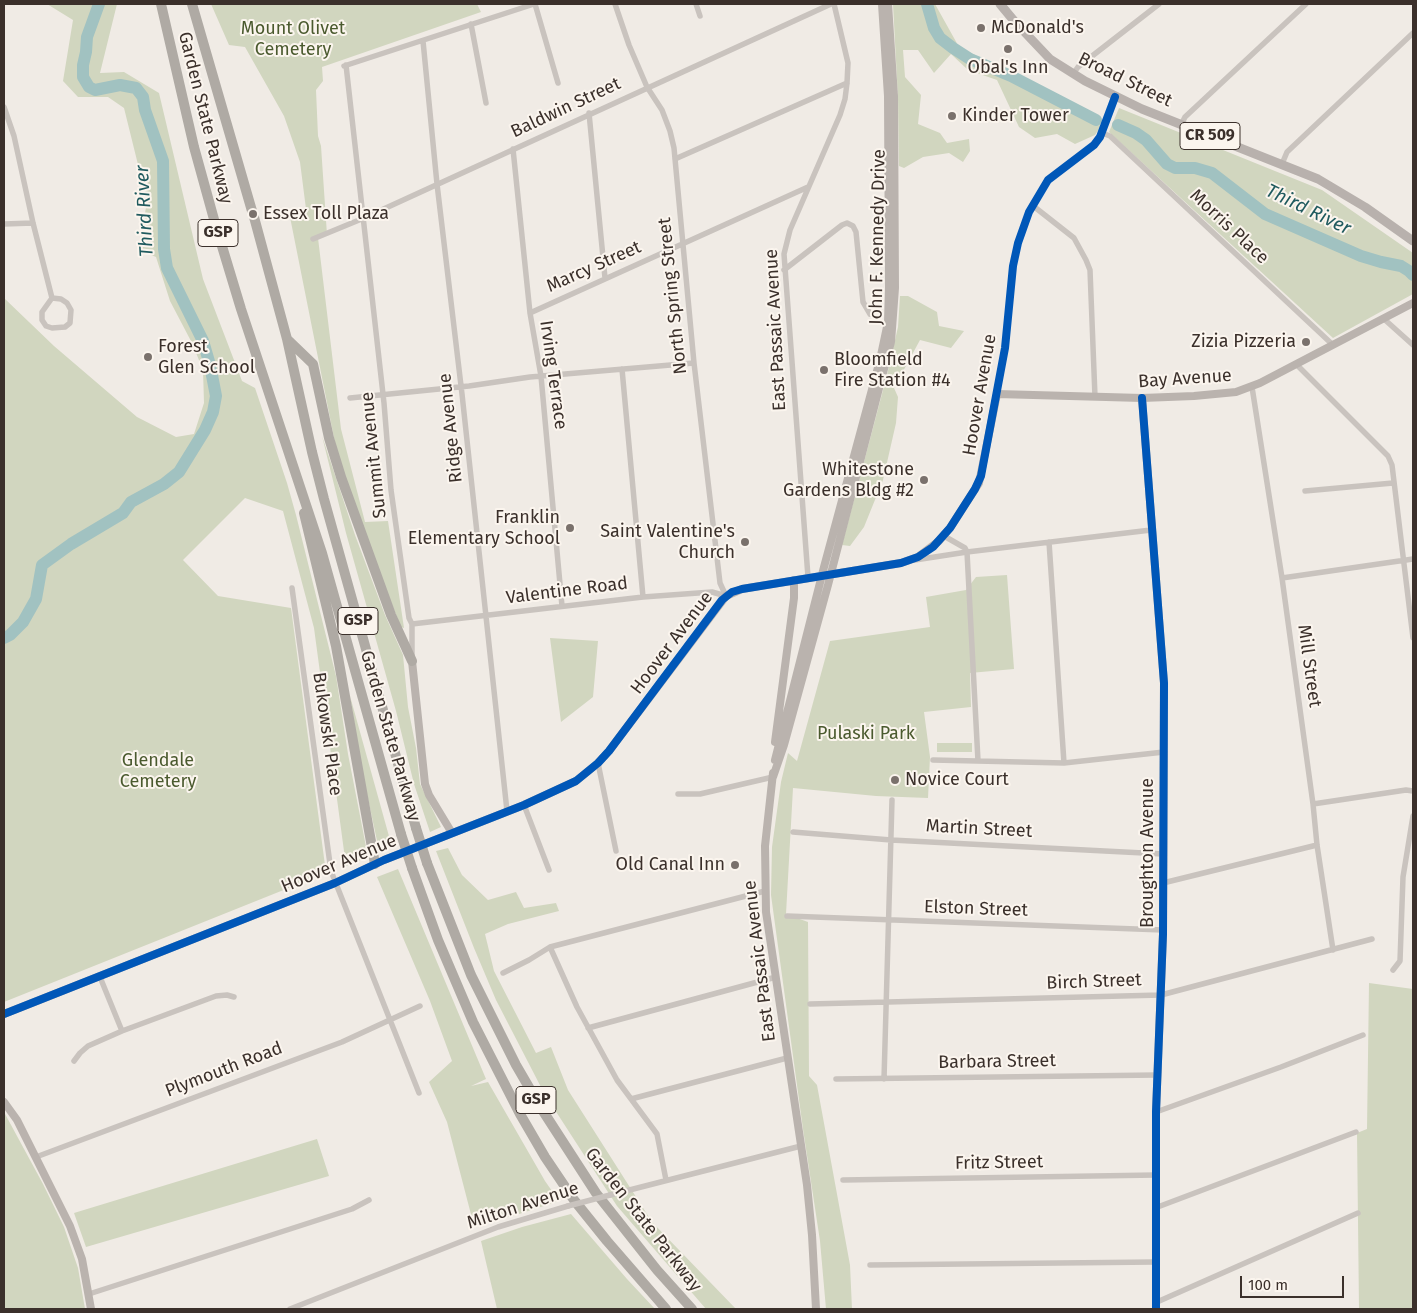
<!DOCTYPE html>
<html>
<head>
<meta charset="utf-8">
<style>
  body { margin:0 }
  #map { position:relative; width:1417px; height:1313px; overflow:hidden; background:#f0ebe5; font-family:"Fira Sans",sans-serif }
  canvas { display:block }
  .frame { position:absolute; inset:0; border:5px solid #3b302b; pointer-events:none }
  .scale { position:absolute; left:1240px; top:1276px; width:104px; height:22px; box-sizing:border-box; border:2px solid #3b302b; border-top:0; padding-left:6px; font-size:15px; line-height:18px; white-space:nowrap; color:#3b302b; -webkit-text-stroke:4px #fbf5ee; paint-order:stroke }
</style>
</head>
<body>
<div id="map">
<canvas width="1417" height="1313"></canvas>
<div class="frame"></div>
<div class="scale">100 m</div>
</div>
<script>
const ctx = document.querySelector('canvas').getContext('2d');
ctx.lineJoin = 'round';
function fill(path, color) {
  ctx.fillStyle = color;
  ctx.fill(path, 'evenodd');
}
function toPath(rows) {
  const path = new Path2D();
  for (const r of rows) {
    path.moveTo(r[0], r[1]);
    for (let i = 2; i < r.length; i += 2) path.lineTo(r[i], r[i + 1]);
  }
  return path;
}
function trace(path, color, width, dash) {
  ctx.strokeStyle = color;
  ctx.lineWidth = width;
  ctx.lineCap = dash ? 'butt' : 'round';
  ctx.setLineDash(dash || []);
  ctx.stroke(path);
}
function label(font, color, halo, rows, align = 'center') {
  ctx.font = font + ' "Fira Sans",sans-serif';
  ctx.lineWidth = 4;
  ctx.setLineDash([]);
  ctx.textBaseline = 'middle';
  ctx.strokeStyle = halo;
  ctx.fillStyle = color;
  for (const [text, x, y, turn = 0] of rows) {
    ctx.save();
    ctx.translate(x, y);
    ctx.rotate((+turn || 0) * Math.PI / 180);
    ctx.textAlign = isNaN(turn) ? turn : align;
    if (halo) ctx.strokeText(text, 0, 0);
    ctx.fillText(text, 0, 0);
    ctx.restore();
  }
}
const green = toPath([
  [47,4,117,4,100,73,124,72,159,93,203,279,242,381,255,388,287,483,296,515,336,676,348,754,368,857,346,866,314,628,283,511,245,498,183,560,218,596,291,608,326,873,4,1002,4,298,54,346,137,417,176,437,194,434,204,403,203,370,192,343,170,301,156,257,139,250,147,201,124,108,108,97,78,97,63,81,73,20],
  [211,4,477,4,481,12,322,67,323,81,316,90,318,136,321,146,327,235,318,238,341,429,365,522,388,521,404,628,401,627,368,545,340,468,289,212,306,209,300,162,284,116,245,47,229,45],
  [893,4,935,4,959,47,1093,114,1101,126,1095,135,1075,144,1057,134,1035,138,1019,127,997,80,968,70,951,54,934,73,918,50,903,50,905,77,921,95,918,124,940,133,947,143,969,139,970,151,963,162,949,153,923,157,904,168,899,166,898,98],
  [1119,108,1322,190,1413,253,1413,294,1333,338,1109,132],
  [900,296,908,296,937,312,939,326,964,331,951,348,920,340,894,388,898,397,896,423,883,480,864,527,850,546,842,545,887,375,898,327],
  [322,436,355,535,385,615,403,655,408,707,416,748,420,784,441,827,430,832,414,784,396,711,346,533],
  [1007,575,1014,669,970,673,971,707,924,712,930,757,928,798,876,796,793,788,786,914,808,922,809,1076,817,1085,850,1265,852,1309,826,1309,820,1241,803,1129,771,895,772,847,781,782,788,753,797,761,830,641,930,627,926,597,966,590,976,577],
  [550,638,598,641,593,697,561,722],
  [350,696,392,847,379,850,361,766],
  [937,743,972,743,972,752,937,752],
  [448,848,462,875,488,900,516,892,524,908,556,903,559,911,508,924,485,934,494,971,536,1053,551,1047,568,1090,652,1222,736,1309,706,1309,617,1206,564,1124,544,1093,496,1000,474,948,436,851],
  [398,869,486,1079,471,1086,488,1082,545,1181,559,1201,516,1215,474,1226,447,1122,429,1082,452,1061,430,1001,377,877],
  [1369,983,1413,989,1413,1309,1359,1309,1357,1133,1367,1129],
  [4,1112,43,1184,64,1227,78,1268,85,1309,4,1309],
  [317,1139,329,1176,86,1247,74,1213],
  [571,1214,627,1279,655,1309,497,1309,481,1241,522,1227]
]);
const river = toPath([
  [927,4,934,28,940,38,953,48,970,59,1011,76,1096,120],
  [1118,125,1136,133,1146,140,1167,164,1175,168,1195,168,1212,173,1265,214,1361,256,1381,262,1401,266,1409,271,1413,275],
  [4,638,10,635,23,622,36,599,42,565,71,544,123,513,131,502,164,484,179,472,205,430,213,412,216,396,210,365,203,341,167,268,164,249,163,161,145,110,143,97,136,88,120,85,95,90,89,87,83,77,83,65,86,52,87,37,99,4]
]);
const street = toPath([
  [535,4,558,83],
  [615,4,629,45,647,87,662,110,670,131,674,148,694,363,720,583,726,596],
  [696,4,700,16],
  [471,24,486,103],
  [423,41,437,184,462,394,507,811],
  [346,65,384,403,391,490,409,618,412,624,412,655],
  [344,66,534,4],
  [1073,74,1078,67,1159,4],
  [4,107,14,136,33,223,52,298],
  [589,113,605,278],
  [1181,125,1185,117,1306,4],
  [1102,133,1110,136,1333,345],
  [513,149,530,313,541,376,562,606],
  [675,159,847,83],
  [1282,164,1287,152,1413,33],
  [1032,205,1074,238,1086,260,1090,270,1095,397],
  [4,224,33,223],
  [313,239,364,218,831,4],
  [784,270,842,225,847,223,853,226,856,232,863,302,870,314],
  [52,298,61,299,67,303,71,310,70,323,65,327,52,328,46,326,42,320,42,312,52,298],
  [530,313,808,187],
  [1384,319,1413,345],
  [1296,364,1388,456,1392,465,1413,638],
  [622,369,643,597],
  [1252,387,1282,578,1313,804,1317,845,1333,950],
  [997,394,1005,348,1013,266,1018,243,1029,212,1048,180,1094,145,1100,137,1115,97],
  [350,398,469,386,530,377,694,363],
  [1305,491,1393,483],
  [944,536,965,548,967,552],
  [1049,542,1064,763],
  [967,552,978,761],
  [915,560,967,552,1151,530],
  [808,577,784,254,790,230,840,115,845,99,847,83,848,63,834,4],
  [1282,578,1413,559],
  [292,588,331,871,419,1093],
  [412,624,643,597,712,592,726,596],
  [933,760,1064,763,1164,752],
  [598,763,616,851],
  [678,794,700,794,773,777],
  [1313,804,1406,790,1413,791],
  [524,805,549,870],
  [793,832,891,840,1163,854],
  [1163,883,1317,845],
  [787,916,1163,930],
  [550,947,577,1007,617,1080,657,1134,666,1180],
  [1393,970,1400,961,1403,877,1413,816],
  [503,973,529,960,550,947,765,891],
  [100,977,122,1031],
  [810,1004,1161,995,1372,939],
  [588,1028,776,977],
  [74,1061,80,1053,88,1046,122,1031,216,996,227,995,234,997],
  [836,1079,1157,1075],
  [884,1079,892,800],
  [631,1099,787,1058],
  [1156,1112,1281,1067,1363,1035],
  [36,1157,342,1042,420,1006],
  [843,1180,1156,1175],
  [610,1195,801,1146],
  [1155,1208,1356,1132],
  [870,1265,1155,1262],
  [89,1294,352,1209,369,1200],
  [1157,1302,1358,1213],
  [290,1309,498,1227,568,1206]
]);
const secondary = toPath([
  [1142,398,1164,683,1163,934,1156,1112,1156,1309],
  [412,661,425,784,429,795,452,833],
  [775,742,794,598,794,580],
  [775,760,824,567,880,360,888,322,889,288,888,96,882,4],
  [773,773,765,846,766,912,807,1185,812,1235,816,1309],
  [773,777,784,745,828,585,891,342,895,288,894,96,888,4],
  [4,1014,335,883,384,860,524,805,576,781,598,763,609,751,726,596,742,589,901,563,918,557,939,541,950,528,979,483,997,394,1142,398,1194,396,1236,392,1260,383,1413,303],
  [4,1102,17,1120,70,1226,82,1259,91,1309]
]);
const primary = toPath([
  [1000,4,1015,22,1050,59,1085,81,1142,109,1318,179,1365,207,1413,241]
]);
const highway = toPath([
  [161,4,194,147,215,223,241,309,322,553,401,834],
  [192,4,252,211],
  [254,217,287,339,312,452,324,499,416,828],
  [287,339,313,364,329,438,341,477,391,615,412,661],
  [304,513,336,646,375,864],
  [427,863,471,975,516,1065,541,1108,596,1193,657,1270,692,1309],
  [412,868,438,940,473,1022,520,1114,545,1157,574,1200,607,1241,666,1309]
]);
const streetBridge = toPath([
  [568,1206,610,1195]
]);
const highwayBridge = toPath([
  [416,828,427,863],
  [401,834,412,868]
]);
const cycleway = toPath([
  [1142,398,1164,683,1163,934,1156,1112,1156,1309],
  [4,1014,335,883,384,860,524,805,576,781,598,763,609,751,722,600,732,592,742,589,901,563,918,557,933,547,950,528,975,489,981,476,1005,348,1013,266,1018,243,1029,212,1048,180,1094,145,1100,137,1115,97]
]);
const markers = [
  [981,28,5,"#7a716c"],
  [1008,49,5,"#7a716c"],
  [952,116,5,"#7a716c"],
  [253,214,5,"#7a716c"],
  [1306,342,5,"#7a716c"],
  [148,357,5,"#7a716c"],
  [824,370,5,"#7a716c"],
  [924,480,5,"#7a716c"],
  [570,528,5,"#7a716c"],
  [745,542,5,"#7a716c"],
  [895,780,5,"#7a716c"],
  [735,865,5,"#7a716c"]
];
const shields = [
  [1210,136,60],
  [218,233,40],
  [358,621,40],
  [536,1100,40]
];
const shieldNames = [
  ["CR 509",1210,136],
  ["GSP",218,233],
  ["GSP",358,621],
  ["GSP",536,1100]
];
const poiNames = [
  ["McDonald's",991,28],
  ["Obal's Inn",1008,68,"center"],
  ["Kinder Tower",962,116],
  ["Essex Toll Plaza",263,214],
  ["Zizia Pizzeria",1296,342,"right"],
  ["Forest",158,347],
  ["Glen School",158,368],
  ["Bloomfield",834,360],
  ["Fire Station #4",834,381],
  ["Whitestone",914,470,"right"],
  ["Gardens Bldg #2",914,491,"right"],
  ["Franklin",560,518,"right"],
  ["Elementary School",560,539,"right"],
  ["Saint Valentine's",735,532,"right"],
  ["Church",735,553,"right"],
  ["Novice Court",905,780],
  ["Old Canal Inn",725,865,"right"]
];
const parkNames = [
  ["Mount Olivet",293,29],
  ["Cemetery",293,50],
  ["Pulaski Park",866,734],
  ["Glendale",158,761],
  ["Cemetery",158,782]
];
const streetNames = [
  ["Broad Street",1125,80,26],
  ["Baldwin Street",566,108,-25],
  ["Garden State Parkway",205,118,76],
  ["Morris Place",1229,227,43],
  ["John F. Kennedy Drive",878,237,-89],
  ["Marcy Street",594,267,-24],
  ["North Spring Street",673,296,-96],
  ["East Passaic Avenue",776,330,-93],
  ["Irving Terrace",553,375,82],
  ["Bay Avenue",1185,379,-4],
  ["Hoover Avenue",980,395,-80],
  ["Ridge Avenue",451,428,-96],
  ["Summit Avenue",374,455,-96],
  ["Valentine Road",567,591,-7],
  ["Hoover Avenue",672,643,-53],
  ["Mill Street",1309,666,82],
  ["Bukowski Place",327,734,82],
  ["Garden State Parkway",390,736,74],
  ["Martin Street",979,829,3],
  ["Broughton Avenue",1148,853,-90],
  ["Hoover Avenue",339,864,-23],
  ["Elston Street",976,909,2],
  ["East Passaic Avenue",760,961,-97],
  ["Birch Street",1094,982,-2],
  ["Barbara Street",997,1062,-1],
  ["Plymouth Road",224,1070,-21],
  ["Fritz Street",999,1163,-1],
  ["Milton Avenue",523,1206,-18],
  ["Garden State Parkway",643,1220,52]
];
const waterNames = [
  ["Third River",1308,210,26],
  ["Third River",145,211,-93]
];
fill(green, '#d1d6bf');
trace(river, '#a1c2c1', 12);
trace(street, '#c9c3be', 5.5);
trace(secondary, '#bab3ae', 8);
trace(primary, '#b8b1ad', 9);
trace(highway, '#afaaa4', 10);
trace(streetBridge, '#c9c3be', 5.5);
trace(highwayBridge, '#afaaa4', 10);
trace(cycleway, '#0057b8', 8);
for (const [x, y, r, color] of markers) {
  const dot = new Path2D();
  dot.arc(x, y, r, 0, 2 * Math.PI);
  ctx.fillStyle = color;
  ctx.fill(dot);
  trace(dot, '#fbf5ee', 2);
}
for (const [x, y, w] of shields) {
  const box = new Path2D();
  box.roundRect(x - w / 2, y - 13.5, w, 27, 4);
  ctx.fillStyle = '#fbf5ee';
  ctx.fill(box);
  trace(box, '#3b302b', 1);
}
label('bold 16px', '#3b302b', null, shieldNames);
label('18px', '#3b302b', '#fbf5ee', poiNames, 'left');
label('18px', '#4a5a2e', '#fbf5ee', parkNames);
label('18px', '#3b302b', '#fbf5ee', streetNames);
label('italic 19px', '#1f5a5e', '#fbf5ee', waterNames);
</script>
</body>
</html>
